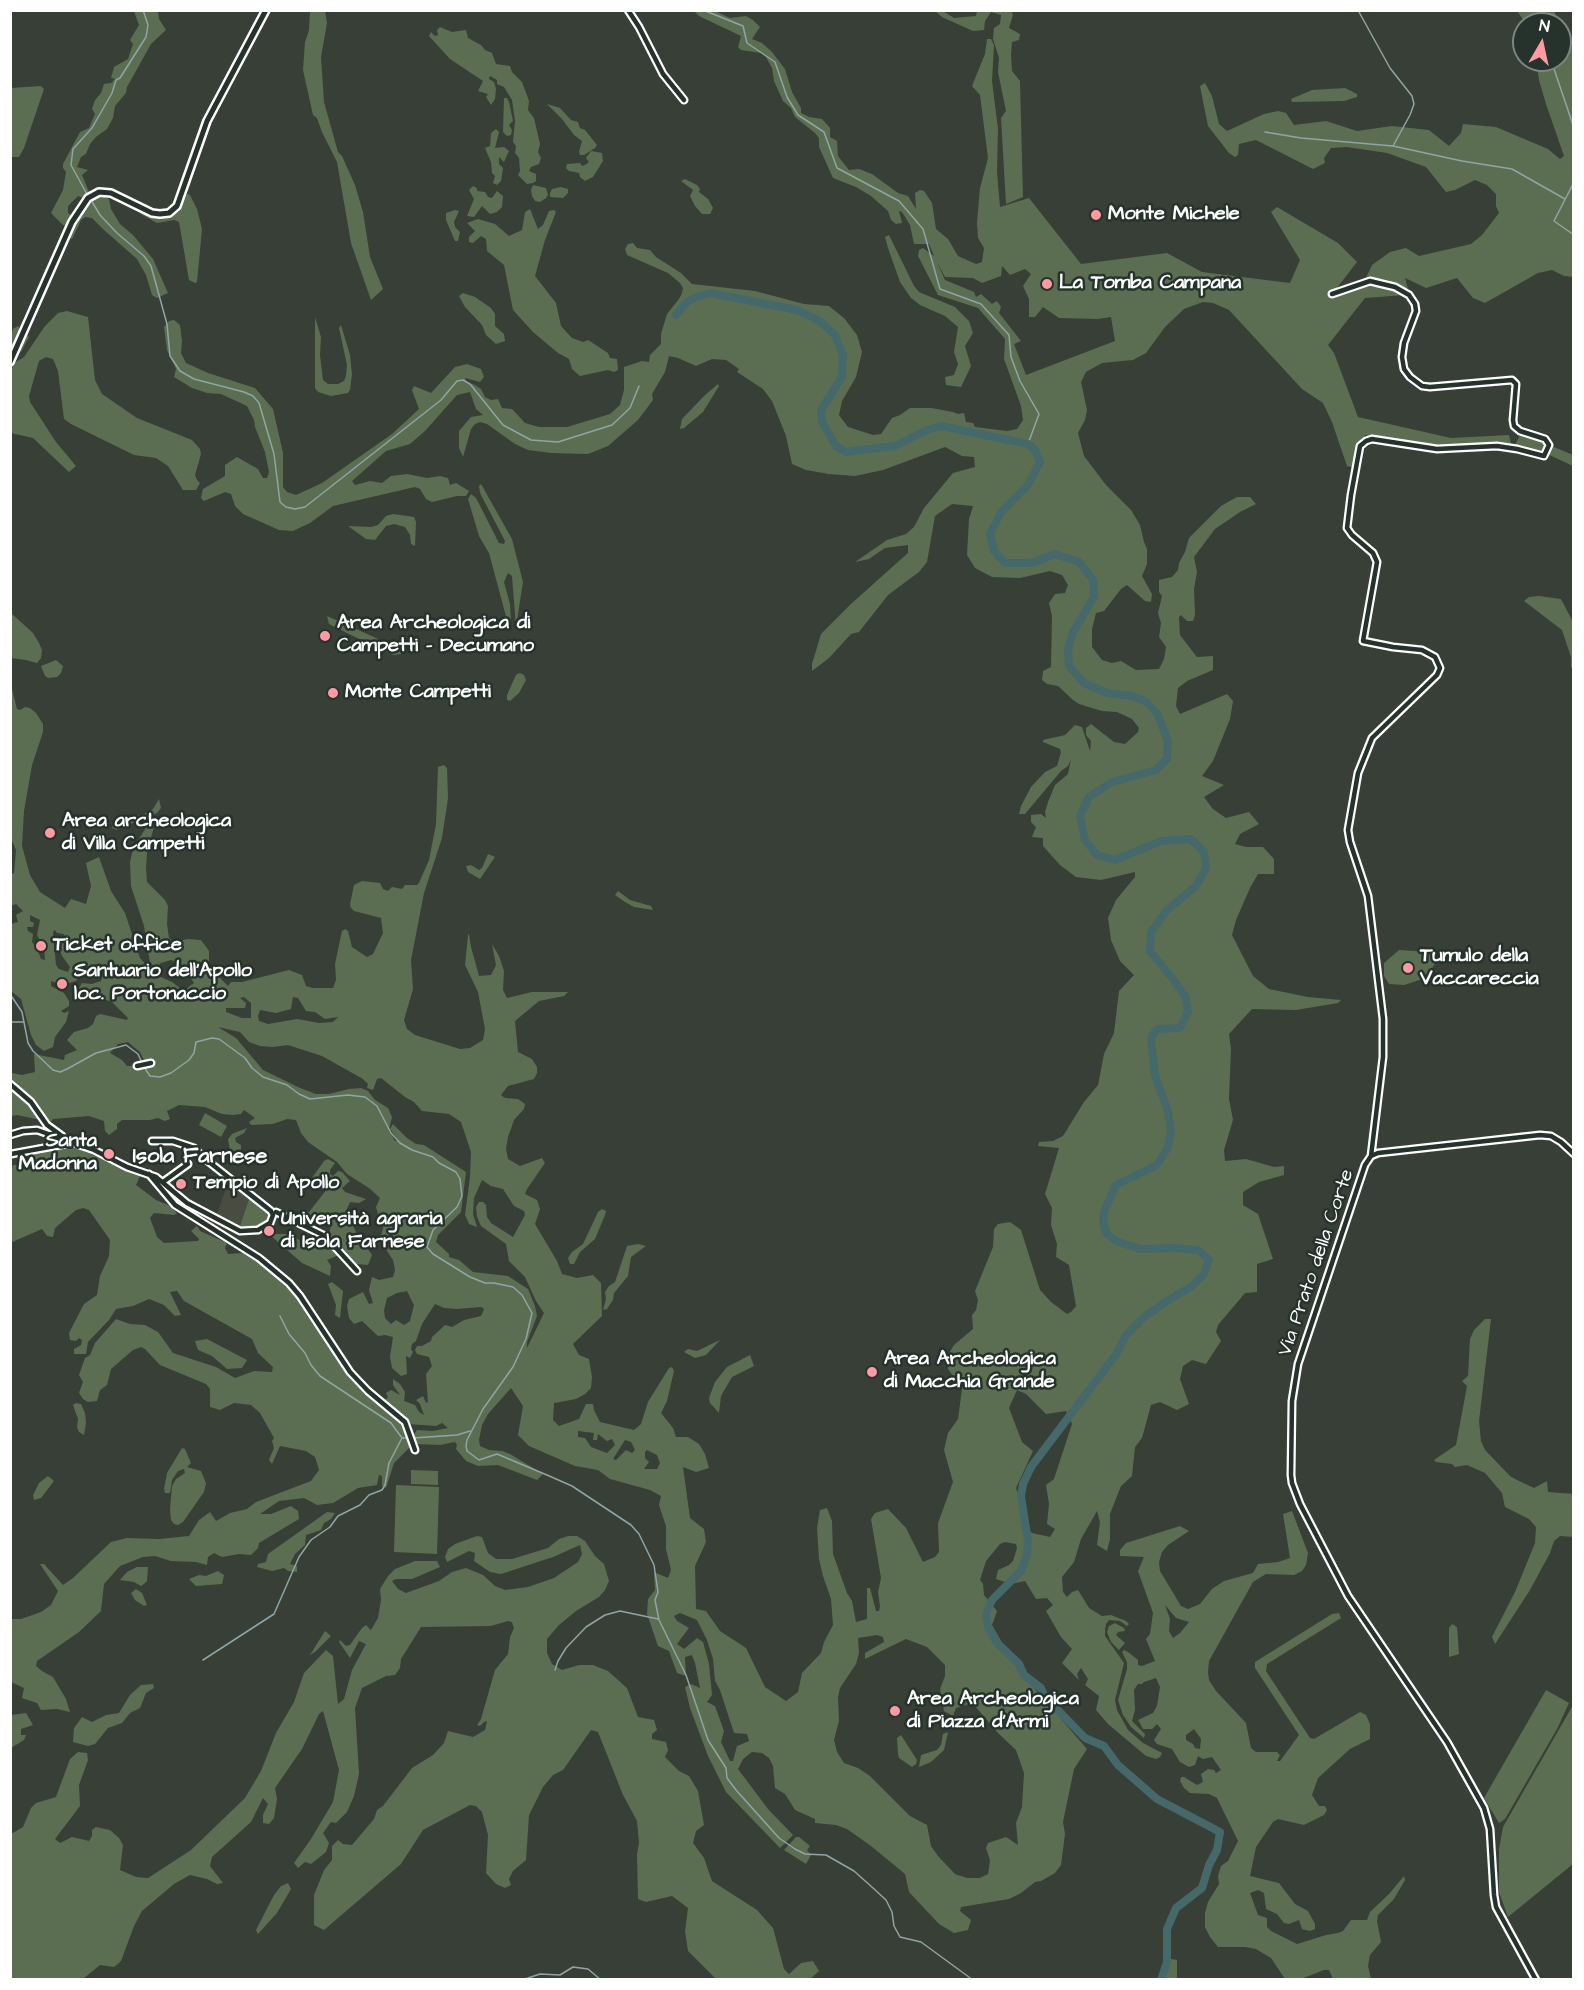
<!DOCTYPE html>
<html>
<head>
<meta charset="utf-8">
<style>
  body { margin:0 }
  #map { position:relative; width:1584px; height:1990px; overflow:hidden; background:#383f36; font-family:"Architects Daughter",sans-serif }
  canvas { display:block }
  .frame { position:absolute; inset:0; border:12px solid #fff; pointer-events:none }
  .north { position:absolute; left:1512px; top:12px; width:60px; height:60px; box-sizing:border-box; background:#26332d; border:2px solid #7d8581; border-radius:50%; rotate:9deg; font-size:16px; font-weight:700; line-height:24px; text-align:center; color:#fff }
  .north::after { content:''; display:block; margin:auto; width:21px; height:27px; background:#ff9aa2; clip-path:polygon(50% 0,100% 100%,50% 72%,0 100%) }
</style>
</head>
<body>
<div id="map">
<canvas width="1584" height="1990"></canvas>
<div class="frame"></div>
<div class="north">N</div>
</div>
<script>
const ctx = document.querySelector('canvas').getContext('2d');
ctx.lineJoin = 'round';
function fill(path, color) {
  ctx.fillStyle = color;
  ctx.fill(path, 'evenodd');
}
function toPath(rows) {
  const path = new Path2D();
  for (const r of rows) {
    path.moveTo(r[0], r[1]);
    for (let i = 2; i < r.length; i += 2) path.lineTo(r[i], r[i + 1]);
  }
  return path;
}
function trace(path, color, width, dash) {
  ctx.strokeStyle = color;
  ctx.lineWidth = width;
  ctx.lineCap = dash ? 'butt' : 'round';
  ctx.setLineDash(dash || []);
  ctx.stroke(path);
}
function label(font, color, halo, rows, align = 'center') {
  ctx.font = font + ' "Architects Daughter",sans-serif';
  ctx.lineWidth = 5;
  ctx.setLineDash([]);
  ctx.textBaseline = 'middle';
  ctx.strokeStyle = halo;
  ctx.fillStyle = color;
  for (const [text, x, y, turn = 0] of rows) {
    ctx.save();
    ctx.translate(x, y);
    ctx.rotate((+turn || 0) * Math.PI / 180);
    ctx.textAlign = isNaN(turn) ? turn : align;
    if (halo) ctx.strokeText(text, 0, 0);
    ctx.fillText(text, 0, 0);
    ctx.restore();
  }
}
const built = toPath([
  [229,1180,250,1196,239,1229,216,1216]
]);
const green = toPath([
  [693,10,715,11,730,18,746,16,753,20,760,27,752,39,762,43,772,52,785,69,792,92,801,108,801,113,809,117,822,119,830,128,830,137,837,141,838,156,849,170,859,169,872,174,898,193,908,196,916,209,915,193,920,190,924,191,932,203,936,229,948,239,958,256,976,264,982,262,984,248,978,238,977,223,980,188,988,158,980,95,972,86,985,54,987,39,991,39,994,45,992,81,998,129,997,172,1000,207,1029,198,1081,264,1167,253,1202,272,1290,283,1300,260,1271,212,1277,207,1338,243,1357,262,1333,293,1368,283,1388,287,1405,295,1365,298,1328,345,1334,353,1358,417,1451,438,1509,435,1511,444,1438,446,1366,435,1359,441,1356,468,1347,466,1332,422,1323,403,1302,389,1229,310,1213,303,1203,302,1184,309,1165,327,1146,353,1133,360,1102,363,1086,372,1081,382,1087,410,1085,420,1078,433,1084,456,1106,485,1131,510,1140,525,1144,542,1147,549,1147,564,1142,576,1152,594,1151,602,1145,601,1127,585,1121,589,1104,611,1096,613,1092,629,1092,647,1102,660,1112,663,1121,661,1136,670,1159,669,1164,659,1166,647,1159,637,1161,623,1158,613,1162,596,1159,592,1159,580,1172,577,1178,570,1179,563,1185,552,1189,538,1221,506,1237,497,1250,497,1256,504,1240,512,1215,529,1194,557,1197,572,1194,589,1195,615,1193,621,1187,621,1181,615,1179,617,1180,635,1197,657,1213,656,1213,670,1187,681,1178,688,1176,706,1180,714,1227,694,1233,701,1230,719,1213,761,1202,776,1224,785,1204,797,1213,809,1226,818,1249,812,1259,824,1240,834,1235,844,1246,847,1263,847,1274,859,1274,874,1258,874,1250,888,1236,920,1232,935,1253,976,1269,989,1308,997,1341,1000,1338,1003,1296,1010,1252,1009,1229,1034,1231,1049,1229,1099,1233,1120,1224,1150,1225,1161,1246,1159,1274,1167,1284,1166,1284,1175,1259,1182,1243,1192,1243,1205,1258,1214,1273,1259,1257,1264,1257,1292,1245,1293,1218,1325,1216,1332,1221,1341,1206,1364,1192,1360,1183,1366,1180,1379,1189,1404,1177,1410,1160,1402,1151,1405,1142,1438,1135,1447,1132,1476,1121,1486,1110,1514,1110,1539,1107,1551,1097,1545,1100,1522,1097,1511,1081,1539,1074,1562,1062,1577,1063,1592,1067,1597,1072,1592,1078,1590,1089,1608,1102,1616,1111,1615,1126,1621,1129,1624,1127,1626,1120,1621,1109,1620,1106,1624,1105,1630,1105,1636,1124,1663,1115,1700,1117,1710,1128,1730,1143,1743,1162,1753,1160,1757,1156,1759,1146,1756,1108,1724,1096,1710,1099,1696,1085,1685,1088,1679,1081,1668,1077,1674,1079,1680,1062,1663,1072,1649,1061,1637,1046,1611,1053,1605,1047,1598,1036,1599,1025,1581,1011,1584,996,1579,998,1570,1009,1565,1013,1561,1017,1548,1016,1544,1005,1542,1000,1544,986,1561,980,1580,983,1584,984,1595,997,1611,992,1625,1016,1667,1087,1749,1074,1769,1063,1822,1065,1834,1061,1865,1055,1873,1041,1881,1035,1882,1021,1893,1009,1899,961,1907,960,1911,971,1920,968,1930,954,1933,939,1924,909,1892,905,1874,871,1846,847,1829,836,1825,815,1823,815,1819,795,1810,785,1794,775,1788,773,1766,769,1758,762,1753,752,1752,743,1759,738,1769,768,1809,793,1835,780,1848,726,1792,708,1756,690,1708,685,1687,691,1684,700,1688,695,1663,692,1655,685,1657,686,1676,677,1673,669,1651,658,1646,647,1614,648,1599,655,1590,654,1572,668,1578,671,1570,666,1549,666,1526,659,1505,661,1496,650,1490,610,1479,598,1470,575,1466,529,1446,518,1435,523,1406,511,1388,488,1414,482,1425,479,1440,480,1446,489,1450,502,1451,510,1454,543,1474,537,1480,498,1465,478,1466,466,1461,456,1449,457,1445,455,1442,440,1445,417,1444,414,1442,413,1436,417,1430,433,1431,448,1428,442,1423,436,1426,408,1424,385,1400,388,1397,386,1393,391,1390,400,1395,393,1385,393,1379,400,1384,405,1392,404,1401,415,1405,419,1412,424,1415,420,1404,416,1400,423,1396,426,1403,428,1402,426,1374,432,1366,429,1357,417,1354,415,1350,417,1346,422,1346,431,1341,432,1337,445,1325,452,1327,464,1320,481,1316,484,1309,481,1307,457,1309,444,1308,435,1304,422,1324,416,1341,412,1344,411,1349,413,1352,410,1358,406,1356,407,1374,401,1376,392,1368,390,1357,393,1337,385,1335,378,1336,362,1321,354,1324,349,1318,347,1306,349,1299,363,1292,369,1304,373,1303,369,1290,372,1277,379,1280,393,1277,395,1270,393,1260,380,1240,384,1224,393,1224,389,1219,379,1218,376,1207,380,1198,369,1188,347,1174,337,1162,308,1142,301,1133,296,1120,287,1119,273,1124,251,1125,249,1122,255,1118,244,1110,241,1114,233,1115,222,1114,205,1107,179,1105,167,1111,170,1119,165,1121,158,1118,150,1120,122,1120,117,1124,117,1129,109,1135,105,1131,104,1121,89,1116,53,1119,49,1124,35,1102,11,1080,12,1073,22,1075,35,1072,34,1054,64,1060,65,1055,77,1050,67,1040,74,1032,88,1028,93,1024,96,1016,100,1014,127,1020,128,1018,112,1002,78,990,82,983,92,984,101,981,102,978,92,973,80,974,76,981,62,985,51,981,51,986,64,993,69,1001,69,1006,61,1011,64,1013,69,1011,66,1022,55,1037,53,1047,44,1051,36,1045,31,1035,21,999,11,991,11,924,18,922,16,915,23,911,16,904,11,906,11,874,14,873,16,850,10,836,10,736,12,731,10,724,10,681,17,709,20,710,25,707,30,708,36,713,43,724,43,732,32,765,24,811,22,846,30,875,40,892,65,908,71,899,86,904,91,886,86,863,99,857,111,891,125,913,140,958,154,974,172,982,180,988,187,988,194,983,180,963,171,960,161,963,156,968,150,963,144,926,131,886,130,862,133,849,151,819,156,819,147,853,146,868,147,882,165,900,168,906,167,924,169,938,174,942,188,939,201,940,209,951,209,967,228,986,231,982,242,982,289,970,302,975,306,986,313,988,333,988,336,980,335,964,342,931,345,929,348,931,352,947,367,957,373,954,383,933,381,918,354,911,351,908,350,904,354,885,362,881,380,883,383,889,388,891,392,887,402,889,405,885,417,885,419,883,429,860,436,824,438,767,444,765,447,768,448,798,442,838,424,893,411,960,413,989,404,1020,407,1029,415,1035,460,1049,470,1048,483,1040,485,1029,478,992,465,965,468,935,469,934,471,947,479,976,491,975,496,965,492,944,499,956,504,971,503,990,507,998,532,992,568,992,564,996,539,1001,515,1021,518,1052,532,1059,537,1067,537,1073,534,1079,508,1086,501,1095,505,1098,518,1099,525,1104,524,1109,514,1120,508,1137,506,1149,508,1159,520,1166,542,1158,545,1163,527,1189,525,1194,537,1200,540,1209,535,1224,557,1261,562,1274,577,1278,593,1275,601,1283,602,1316,573,1344,579,1355,589,1359,592,1377,591,1388,585,1394,576,1399,554,1403,553,1420,559,1426,579,1419,586,1404,593,1404,594,1410,600,1422,634,1430,641,1424,648,1402,669,1368,672,1367,674,1371,667,1401,661,1413,673,1428,676,1437,688,1437,699,1444,705,1454,709,1468,696,1472,683,1467,690,1518,704,1529,706,1542,695,1566,696,1609,706,1611,720,1631,746,1648,765,1687,786,1701,798,1692,802,1673,821,1653,824,1642,833,1625,831,1599,823,1576,819,1559,817,1528,820,1510,827,1508,832,1521,833,1554,847,1593,852,1601,856,1622,867,1619,867,1588,870,1588,876,1611,879,1611,880,1606,878,1592,881,1578,871,1519,875,1513,888,1509,906,1528,923,1562,935,1557,939,1552,938,1523,953,1482,944,1450,948,1433,958,1419,962,1389,948,1369,948,1355,954,1345,973,1329,972,1315,976,1310,978,1300,975,1291,993,1247,994,1229,998,1224,1010,1222,1021,1230,1040,1290,1051,1302,1067,1314,1071,1312,1076,1306,1069,1265,1056,1257,1057,1244,1051,1225,1052,1208,1045,1194,1059,1148,1038,1146,1039,1142,1053,1141,1063,1136,1084,1102,1098,1085,1104,1054,1114,1033,1119,991,1134,975,1120,961,1111,940,1108,918,1116,900,1135,877,1135,872,1101,880,1076,877,1060,865,1043,846,1043,838,1032,837,1036,827,1031,822,1031,815,1041,814,1046,818,1045,812,1048,802,1055,785,1068,774,1071,759,1068,766,1061,771,1025,814,1019,814,1021,806,1031,787,1045,772,1057,766,1061,752,1060,749,1043,742,1043,740,1065,735,1075,725,1082,727,1090,751,1091,741,1086,735,1086,728,1091,724,1114,742,1125,744,1138,732,1139,728,1132,719,1117,712,1102,711,1079,704,1073,700,1058,686,1047,684,1042,680,1043,671,1051,667,1052,616,1049,603,1055,594,1065,593,1068,585,1062,575,1050,571,1020,578,992,577,975,568,967,555,969,519,973,506,952,504,935,516,927,562,919,572,888,595,859,632,851,634,829,658,812,671,812,664,821,634,852,603,908,553,908,545,885,548,869,559,855,562,887,540,906,534,914,527,924,508,953,473,975,467,974,457,962,456,945,447,883,470,855,476,829,474,806,470,792,464,786,436,772,401,763,389,737,372,739,369,726,360,712,359,696,366,678,358,669,356,665,372,652,394,653,400,638,420,608,446,588,454,551,453,528,450,515,444,487,424,480,422,475,424,471,429,463,457,459,448,459,431,471,417,483,415,476,409,470,392,457,395,425,431,410,444,386,451,352,481,355,485,370,481,382,483,391,476,407,474,427,478,440,476,448,478,450,485,456,483,469,491,466,496,457,496,432,502,426,499,420,489,415,487,333,506,310,523,293,531,279,530,243,514,235,506,231,494,225,492,204,501,201,498,203,489,225,476,225,465,237,457,258,469,263,478,267,478,269,472,265,452,255,427,254,420,247,406,221,394,207,393,192,388,174,377,176,369,167,350,164,327,169,321,174,320,180,325,182,341,181,353,186,363,208,373,255,388,273,409,283,453,283,487,287,492,296,495,322,483,392,434,419,409,412,390,414,386,431,393,455,367,467,364,481,369,484,377,480,382,465,378,467,383,473,384,481,389,485,397,491,400,498,399,502,408,512,409,525,423,539,427,567,427,610,414,620,405,624,390,624,367,642,361,649,362,650,355,661,344,661,334,667,314,679,299,682,293,683,288,680,283,668,273,627,255,625,249,628,244,633,243,637,248,650,250,656,257,681,273,692,284,755,291,804,304,829,306,844,318,857,335,862,352,856,377,842,401,839,415,848,427,873,435,881,434,892,418,900,415,910,408,931,408,953,412,958,414,964,413,966,422,973,423,975,427,1007,431,1017,429,1023,420,1021,406,1004,359,1005,339,978,308,938,295,918,256,919,250,923,248,934,256,929,244,914,244,910,225,902,212,899,211,902,223,896,224,891,220,888,211,871,196,856,187,833,178,819,147,819,138,815,133,795,117,791,108,783,101,774,81,772,68,766,57,761,53,741,50,738,47,741,36,699,16],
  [937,262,945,277,973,278,982,283,1001,276,1002,266,1010,275,1025,269,1031,274,1023,286,1029,299,1029,317,1035,317,1043,307,1059,318,1098,319,1111,317,1115,341,1026,375,1014,344,1021,341,999,313,1001,307,997,301,992,304,981,294,976,297,974,292,945,280],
  [30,915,40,920,37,935,44,948,45,960,41,959,37,948,32,942,33,934,28,931,27,927,33,927,34,923,30,921],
  [55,930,57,933,64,934,64,937,60,938,59,947,62,956,70,967,68,972,59,969,56,965,53,932],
  [244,997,251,1003,251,1018,242,1018,226,1012,226,1008,245,1008,246,1003,240,998],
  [293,997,298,998,306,1011,315,1012,325,1019,338,1017,333,1022,319,1023,297,1019,268,1024,259,1021,258,1016,260,1010,276,1013,291,1009],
  [218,1027,240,1032,249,1042,260,1046,273,1047,288,1045,322,1056,363,1079,368,1084,367,1088,373,1090,377,1079,381,1078,405,1097,414,1102,422,1111,449,1114,461,1122,471,1152,470,1177,465,1215,469,1224,477,1227,473,1214,474,1198,482,1180,491,1186,503,1189,514,1206,524,1211,525,1215,513,1237,491,1223,487,1217,486,1205,483,1202,479,1202,476,1207,477,1217,481,1226,506,1244,509,1261,525,1277,536,1301,544,1313,527,1348,527,1342,537,1316,535,1306,528,1289,508,1276,473,1272,459,1260,449,1257,449,1254,436,1242,438,1235,461,1212,466,1172,424,1145,416,1144,407,1138,393,1124,390,1129,398,1140,395,1141,389,1130,392,1117,388,1108,375,1100,368,1091,361,1088,349,1089,329,1094,316,1094,300,1088,263,1070,236,1038],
  [128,1042,140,1052,147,1067,144,1070,141,1066,127,1066,122,1060,110,1053,118,1044],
  [407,1291,414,1305,410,1321,404,1325,396,1320,391,1324,385,1318,384,1310,387,1298,397,1293],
  [1017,1390,1026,1394,1046,1414,1066,1411,1072,1424,1054,1479,1046,1485,1049,1504,1047,1524,1055,1529,1050,1537,1032,1533,1023,1524,1022,1505,1016,1488,1033,1451,1022,1442,1009,1408],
  [578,1431,594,1433,593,1440,597,1440,598,1434,607,1441,612,1439,615,1445,607,1453,591,1447,585,1438,578,1437],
  [625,1440,631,1442,635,1450,632,1453,626,1450,616,1460,613,1459],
  [647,1450,657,1455,660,1463,657,1469,644,1469,649,1462,645,1458,645,1452],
  [680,1613,697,1620,707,1640,713,1659,715,1681,720,1690,734,1733,747,1734,749,1741,737,1746,733,1761,730,1761,721,1742,724,1731,715,1706,707,1702,712,1695,709,1664,703,1642,697,1638,684,1649,677,1644,689,1628,677,1621,674,1616],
  [877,1635,883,1637,884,1642,865,1653,865,1659,906,1639,927,1647,945,1665,945,1676,940,1689,944,1711,953,1716,956,1708,969,1704,975,1706,998,1733,1016,1750,1024,1773,1022,1807,1016,1823,1018,1845,1006,1837,988,1843,986,1848,990,1860,989,1868,988,1874,980,1878,967,1878,955,1874,938,1856,931,1846,927,1825,910,1816,870,1776,858,1768,844,1763,837,1752,834,1740,839,1721,838,1697,840,1688,856,1664,859,1653,858,1638],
  [134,11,158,11,159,19,166,30,151,44,127,87,126,93,115,106,113,118,107,129,96,137,90,144,86,154,81,157,77,167,88,170,82,175,89,192,83,198,78,196,68,206,68,213,71,215,67,226,63,225,51,213,63,190,66,172,63,168,63,164,80,132,89,128,95,114,92,109,95,100,101,93,104,84,111,83,115,79,111,78,114,67,128,59,133,44,130,40,139,25],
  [310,11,325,11,327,23,321,57,324,102,338,152,342,156,355,185,363,212,370,257,383,289,371,300,351,243,337,162,322,132,317,118,313,115,303,70,305,42,309,30],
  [977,11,1011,11,1013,15,1009,28,1020,34,1019,40,1012,42,1011,55,1012,71,1020,81,1023,197,1006,204,1001,118,1006,111,998,72,999,58,993,39,994,28,1000,24,1001,15,991,12,985,21,984,30,973,31,942,17,935,11,943,11,954,18,976,16],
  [1517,11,1554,11,1560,24,1526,24],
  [1560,24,1567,31,1573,46,1573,277,1564,276,1552,270,1538,273,1485,303,1473,298,1457,278,1426,288,1405,278,1408,289,1387,280,1366,278,1372,265,1390,252,1406,248,1419,256,1471,244,1482,235,1499,213,1496,206,1496,194,1487,185,1475,180,1455,190,1446,192,1426,167,1387,153,1347,147,1331,148,1324,158,1325,163,1313,169,1256,140,1239,144,1238,155,1235,157,1229,153,1208,126,1200,86,1205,83,1212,96,1219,124,1227,131,1264,114,1278,111,1286,113,1294,125,1326,121,1357,131,1392,126,1429,130,1449,146,1461,133,1463,124,1496,127,1548,149,1560,159,1564,156,1546,104,1539,80,1536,60,1560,60],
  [440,27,452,32,466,30,468,38,481,45,485,50,492,53,496,64,510,66,512,72,522,82,529,101,528,110,534,118,540,144,538,152,541,158,539,164,531,167,529,171,536,174,536,181,533,183,527,184,518,175,520,171,519,158,515,153,516,146,513,142,515,121,512,100,504,87,497,84,497,80,490,76,489,79,494,82,496,89,495,99,491,105,486,97,488,94,478,91,483,81,450,59,429,36,431,32,435,36,438,35,437,30],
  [41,86,44,89,24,148,19,157,11,157,11,88],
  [1345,88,1357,94,1357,97,1344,101,1292,102,1291,99,1312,90],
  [504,98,507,98,509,102,513,121,509,125,512,130,511,135,507,136,503,132],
  [547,104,560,108,571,120,578,122,580,128,585,130,597,145,595,148,584,155,580,155,579,152,582,141,574,135,562,119],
  [496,129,499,132,495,148,504,147,509,151,504,162,499,157,499,164,503,168,501,181,497,185,493,183,495,176,492,173,491,162,485,148,490,146,491,133],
  [591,151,602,153,603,161,593,177,585,181,580,177,579,173,569,171,566,168,567,164,580,163,582,166,585,165,589,162,586,158],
  [685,179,697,185,700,189,699,192,708,199,713,208,710,214,702,214,695,206,690,196,693,190,681,181],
  [533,185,546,188,548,195,546,198,540,202,535,201,532,196,531,190],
  [473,186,477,188,477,191,485,192,488,197,492,198,497,191,503,196,502,207,497,212,490,214,482,206,474,217,467,216,474,199,469,190],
  [561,187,568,189,568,193,563,198,550,197,550,193,552,189],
  [187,194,190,195,197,209,202,229,197,282,195,283,189,280,179,222,174,220,157,223,141,214,140,211,165,217,181,209],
  [102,196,109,199,111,209,120,224,133,235,153,259,168,293,157,298,152,295,146,275,137,259,104,230,92,218,85,217,81,220,72,239,69,237,82,211,89,202],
  [530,209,538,229,543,225,549,211,554,210,556,212,545,240,535,276,556,303,561,326,572,338,583,342,588,340,608,353,610,358,617,359,618,370,614,372,608,370,580,376,572,369,569,359,558,353,533,332,513,310,504,265,487,251,486,239,481,236,473,243,469,242,469,237,475,231,467,223,478,219,495,224,509,236,522,230,525,212],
  [455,210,459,211,454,222,455,227,460,232,458,241,455,241,446,220,446,213],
  [889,235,914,286,919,292,955,307,969,321,973,333,965,346,971,366,961,387,946,385,945,377,954,375,958,364,954,352,958,327,945,316,920,305,911,298,900,282,888,248,885,237],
  [463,293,475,297,491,308,495,314,495,326,504,334,505,341,496,344,486,335,482,325,465,307,459,296],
  [67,311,88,317,95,380,102,394,137,418,192,440,200,449,201,454,195,475,197,480,200,483,196,490,183,490,168,466,156,458,134,455,71,424,64,419,58,371,53,359,46,357,39,361,29,396,30,402,56,442,76,466,69,472,33,438,11,433,11,371,14,363,24,357,45,326,58,313],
  [315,317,321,337,320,355,323,380,328,384,338,384,344,381,346,376,347,365,339,328,341,325,350,355,352,374,350,390,348,393,331,396,318,392,315,388],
  [18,326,29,337,21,352,17,353,20,348,19,346,11,344,11,335,13,329],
  [718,384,719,386,703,412,684,428,680,429,682,419,704,396],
  [1521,433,1573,455,1573,466,1543,452,1517,447,1515,445],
  [481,484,512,539,514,547,523,582,516,627,512,576,508,573,504,582,510,604,511,622,507,620,489,553,479,536,468,499,471,494,476,498,499,543,504,544,505,541,480,493,479,486],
  [393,514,414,517,416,522,415,546,411,544,410,535,405,527,394,524,386,526,375,540,366,539,348,526,371,527,378,525,386,516],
  [1539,596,1561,599,1573,622,1573,669,1571,667,1571,657,1562,630,1524,601,1529,597],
  [11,613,33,633,39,643,42,650,41,658,37,663,26,660,11,658,11,660],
  [327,616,374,637,402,652,401,654,393,655,349,634,329,624],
  [56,660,63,666,61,673,57,677,48,678,45,676,41,666],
  [520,673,524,675,526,680,519,693,510,701,507,700,507,695,515,677,517,674],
  [159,799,161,808,157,813,116,830,112,828,114,819,144,814,153,809],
  [488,854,495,857,480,879,468,872,466,866,471,865,479,870,482,868],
  [618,891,630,900,651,906,653,910,634,907,625,902,615,895],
  [1399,950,1430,952,1437,960,1426,978,1404,985,1389,984,1384,976,1384,963],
  [10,1088,29,1102,41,1120,17,1115,11,1116],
  [205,1113,227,1126,221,1137,199,1125],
  [247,1128,244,1133,235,1138,236,1142,241,1145,241,1151,231,1157,228,1139,232,1134],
  [73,1146,112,1164,141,1174,136,1185,156,1200,168,1205,177,1213,174,1215,154,1213,150,1218,157,1237,164,1243,198,1241,199,1239,191,1231,197,1226,200,1231,227,1243,225,1248,228,1254,242,1253,272,1270,296,1292,353,1379,381,1406,390,1411,402,1422,410,1447,394,1463,386,1488,382,1486,382,1476,379,1475,377,1485,358,1488,333,1503,317,1505,304,1498,279,1501,260,1514,271,1514,291,1506,298,1511,299,1519,259,1543,258,1548,251,1555,239,1554,222,1557,214,1553,208,1557,207,1565,196,1562,171,1561,155,1556,143,1557,120,1566,104,1584,101,1611,79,1632,37,1661,36,1666,42,1671,53,1677,66,1699,70,1712,57,1709,41,1710,37,1703,22,1698,24,1688,11,1682,11,1619,21,1619,41,1612,51,1605,58,1591,40,1564,44,1564,63,1585,73,1578,111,1542,127,1538,159,1539,189,1536,199,1520,210,1512,216,1521,230,1513,247,1509,256,1502,311,1481,319,1470,315,1457,306,1451,280,1446,272,1464,269,1460,274,1448,272,1441,274,1438,260,1413,251,1405,234,1403,220,1410,210,1407,210,1389,206,1384,160,1365,145,1349,141,1347,133,1350,111,1369,107,1385,100,1390,97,1401,88,1402,83,1399,79,1393,83,1382,79,1375,85,1358,90,1355,95,1343,116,1319,130,1324,145,1325,158,1332,173,1353,216,1367,235,1378,254,1371,272,1372,273,1367,258,1353,252,1339,184,1301,177,1291,170,1292,181,1315,175,1316,164,1305,149,1299,133,1306,116,1309,109,1320,88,1342,86,1354,74,1354,74,1349,81,1345,82,1340,79,1338,76,1341,70,1340,69,1333,84,1304,97,1295,100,1276,109,1256,110,1240,89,1210,83,1208,76,1210,55,1228,53,1237,47,1236,42,1229,10,1243,11,1166,32,1161,32,1152],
  [328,1159,335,1163,330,1170,330,1174,333,1176,338,1171,342,1172,350,1181,342,1188,345,1192,366,1199,359,1203,350,1202,346,1211,356,1232,372,1255,368,1265,357,1264,341,1254,327,1260,331,1266,330,1276,302,1263,271,1236,275,1234,287,1234,306,1243,319,1243,328,1237,331,1226,322,1214,311,1221,305,1221,297,1219,296,1214,309,1212,327,1189,312,1178,324,1161],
  [250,1196,271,1213,267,1221,260,1226,253,1229,239,1229],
  [602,1209,606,1211,605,1215,595,1239,580,1252,574,1264,570,1264,568,1258,572,1252,583,1244,598,1212],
  [638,1244,646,1246,631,1257,628,1276,614,1293,613,1300,607,1309,603,1310,606,1299,605,1292,609,1286,615,1282,627,1246],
  [332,1282,343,1291,340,1318,335,1315,336,1305,328,1284],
  [1485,1319,1491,1319,1479,1421,1481,1441,1485,1450,1510,1476,1519,1481,1534,1488,1547,1481,1548,1492,1574,1494,1573,1537,1560,1536,1554,1541,1550,1553,1530,1590,1495,1644,1492,1637,1515,1592,1535,1543,1536,1527,1529,1519,1505,1507,1502,1493,1485,1473,1467,1465,1455,1467,1452,1464,1436,1462,1434,1460,1456,1445,1467,1386,1462,1381,1468,1376,1470,1339,1474,1330],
  [207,1339,247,1360,242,1368,227,1369,212,1356,198,1350,195,1341],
  [720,1340,706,1355,695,1358,684,1352,688,1349,697,1351],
  [750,1355,754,1366,732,1377,721,1396,719,1413,710,1403,709,1398,715,1382,727,1367],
  [76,1403,81,1404,85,1413,86,1423,84,1435,79,1432,77,1427,78,1419,73,1405],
  [182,1448,185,1449,191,1463,187,1467,201,1471,206,1483,204,1492,183,1522,178,1525,174,1524,171,1520,170,1509,172,1486,176,1479,185,1473,184,1469,178,1471,172,1480,170,1493,165,1493,164,1489,167,1473],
  [411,1470,438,1471,438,1485,411,1484],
  [48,1476,54,1481,41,1498,34,1500,33,1495,39,1483],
  [396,1485,439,1487,437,1554,394,1552],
  [1292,1511,1308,1553,1306,1565,1302,1571,1294,1575,1266,1574,1253,1582,1209,1661,1208,1672,1209,1680,1216,1691,1246,1723,1251,1748,1256,1752,1277,1752,1280,1755,1277,1761,1280,1761,1299,1735,1255,1668,1255,1662,1332,1614,1339,1613,1341,1618,1267,1664,1266,1671,1310,1738,1314,1739,1360,1712,1366,1715,1370,1724,1370,1739,1350,1749,1318,1778,1312,1795,1319,1806,1325,1806,1327,1810,1324,1815,1304,1825,1278,1819,1273,1822,1256,1847,1250,1876,1279,1883,1295,1904,1308,1911,1315,1924,1315,1929,1310,1931,1302,1929,1299,1920,1289,1924,1284,1923,1277,1914,1266,1909,1264,1893,1258,1890,1250,1893,1258,1915,1267,1918,1267,1927,1271,1931,1297,1944,1326,1935,1338,1933,1343,1931,1351,1920,1367,1920,1370,1912,1389,1894,1404,1876,1405,1880,1394,1899,1378,1915,1377,1921,1381,1942,1370,1955,1368,1966,1371,1979,1333,1979,1329,1970,1324,1970,1301,1979,1285,1979,1271,1958,1256,1949,1245,1947,1218,1947,1210,1937,1205,1927,1205,1913,1208,1902,1219,1884,1218,1876,1221,1866,1228,1861,1238,1841,1217,1798,1209,1794,1190,1793,1184,1788,1180,1781,1181,1777,1184,1777,1197,1785,1203,1782,1201,1774,1208,1769,1214,1770,1216,1773,1221,1770,1212,1757,1203,1759,1198,1756,1195,1765,1189,1767,1180,1762,1172,1749,1157,1744,1154,1740,1161,1729,1157,1724,1152,1729,1143,1729,1138,1720,1153,1713,1157,1706,1160,1687,1156,1678,1144,1682,1142,1684,1138,1684,1134,1690,1135,1710,1132,1721,1145,1734,1144,1738,1131,1727,1123,1715,1118,1700,1127,1669,1127,1662,1122,1652,1124,1650,1128,1652,1138,1660,1138,1665,1142,1666,1155,1661,1146,1639,1150,1634,1153,1613,1138,1571,1144,1557,1120,1556,1120,1550,1126,1543,1180,1526,1189,1531,1168,1545,1162,1552,1159,1562,1160,1571,1181,1606,1188,1609,1200,1604,1212,1589,1224,1581,1253,1573,1258,1564,1278,1562,1290,1558,1283,1514],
  [1165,1605,1176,1618,1189,1622,1180,1633,1173,1638,1169,1631,1170,1619],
  [1194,1729,1201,1739,1200,1749,1195,1748,1193,1744,1186,1740,1186,1735],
  [327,1512,335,1513,331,1519,324,1523,321,1530,306,1535,305,1545,295,1554,290,1564,297,1566,297,1572,288,1571,284,1568,272,1571,257,1567,258,1564,266,1562,268,1554],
  [477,1536,482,1537,488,1553,496,1559,512,1559,548,1548,559,1539,568,1536,577,1536,585,1541,595,1556,604,1564,609,1581,605,1590,599,1597,576,1611,559,1625,547,1639,547,1653,552,1664,562,1670,579,1665,593,1665,608,1671,627,1688,638,1717,654,1720,657,1730,652,1734,652,1739,666,1742,668,1750,665,1757,679,1771,689,1776,698,1791,704,1825,696,1831,693,1843,704,1858,712,1881,757,1910,773,1928,784,1969,789,1974,801,1963,813,1961,819,1971,810,1979,716,1979,688,1951,685,1931,688,1908,672,1896,646,1902,638,1899,637,1855,639,1843,637,1821,623,1795,598,1732,591,1730,563,1770,553,1775,543,1787,529,1815,526,1860,513,1871,509,1879,511,1885,505,1888,496,1884,486,1873,488,1835,482,1812,476,1806,470,1805,423,1830,401,1864,324,1930,314,1925,314,1895,324,1870,332,1860,332,1846,338,1840,343,1844,352,1845,374,1819,377,1810,383,1806,412,1768,433,1755,444,1743,448,1731,473,1737,485,1730,487,1721,484,1722,480,1726,477,1725,481,1719,495,1670,508,1654,510,1637,514,1628,512,1622,508,1621,491,1626,421,1627,401,1659,400,1668,395,1675,386,1676,362,1688,355,1708,359,1774,354,1796,347,1812,336,1823,331,1822,323,1833,329,1843,326,1852,311,1864,305,1862,298,1868,294,1863,311,1839,333,1802,339,1770,323,1711,319,1714,302,1749,275,1788,277,1799,274,1818,269,1824,263,1823,263,1815,268,1804,263,1798,251,1822,212,1857,210,1866,223,1883,217,1884,207,1879,190,1875,174,1884,142,1911,134,1926,121,1961,114,1967,100,1965,83,1979,11,1979,11,1834,23,1827,31,1808,36,1803,56,1797,70,1759,78,1752,87,1753,88,1760,79,1785,80,1806,55,1839,60,1843,72,1837,89,1841,92,1836,92,1830,96,1827,110,1830,119,1838,123,1845,120,1870,136,1877,148,1878,191,1850,245,1798,261,1771,276,1733,294,1702,304,1673,326,1650,333,1656,338,1704,344,1699,352,1670,366,1644,359,1641,350,1658,339,1642,340,1640,346,1646,350,1645,362,1628,366,1625,371,1630,378,1618,381,1600,380,1589,388,1576,395,1569,415,1561,437,1561,440,1567,412,1579,396,1579,392,1581,398,1589,406,1593,439,1581,452,1572,466,1568,483,1575,495,1586,505,1590,528,1587,554,1578,578,1562,582,1554,580,1545,553,1557,501,1574,490,1572,474,1561,475,1553,469,1551,447,1562,445,1557,448,1549,455,1544],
  [137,1567,148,1567,147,1581,145,1583,141,1586,134,1582,120,1580,127,1572],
  [218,1571,224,1575,222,1584,196,1586,189,1579,199,1575,206,1576],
  [136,1589,142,1593,147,1605,144,1606,135,1600,131,1593],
  [1115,1623,1124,1628,1125,1631,1118,1632,1116,1635,1125,1643,1119,1650,1111,1642,1107,1632,1109,1626],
  [1452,1624,1457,1627,1459,1654,1449,1657,1449,1628],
  [325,1631,331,1636,315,1652,310,1655],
  [153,1684,154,1688,146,1693,140,1708,130,1713,122,1723,108,1728,95,1744,88,1746,73,1742,74,1728,82,1717,92,1722,106,1715,119,1713,130,1695,141,1685],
  [1546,1690,1569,1703,1557,1729,1505,1819,1499,1823,1484,1798],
  [1573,1705,1573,1864,1508,1917,1499,1892,1499,1849,1503,1827],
  [26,1713,33,1725,21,1729,21,1735,26,1735,24,1740,11,1748,11,1715],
  [948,1732,944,1750,931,1762,919,1767,921,1755,937,1750,941,1745,943,1734],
  [901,1735,917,1760,916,1764,912,1767,899,1758,898,1754,897,1738],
  [796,1837,799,1837,810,1846,807,1850,811,1855,806,1864,784,1850],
  [288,1883,291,1889,277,1913,258,1934,256,1930,274,1895,281,1886],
  [1171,1959,1177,1960,1177,1979,1164,1979]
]);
const stream = toPath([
  [703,10,743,26,747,43,775,62,787,97,798,115,824,132,837,168,899,201,923,229,940,289,981,304,1009,335,1011,357,1020,381,1039,414,1028,444],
  [1538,10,1541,24],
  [1359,12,1390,68,1412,96,1414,104,1410,115,1393,146],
  [1551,60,1574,128],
  [1265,132,1301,138,1393,146,1462,161,1512,169,1565,199],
  [1574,182,1554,221,1574,235],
  [88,196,71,165,73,149,92,128,112,93,116,80,120,78,146,37,148,25,143,10],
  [91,200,100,215,117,233,144,256,151,266,167,324,170,356,180,371,194,379,244,392,253,396,259,403,274,454,280,502,286,507,295,509,305,507,441,400,457,381,463,380,470,384,503,425,531,440,558,442,612,425,630,408,639,386],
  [10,994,22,1012,28,1043,33,1051,53,1070,60,1072,67,1069,96,1053,126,1045,138,1054,142,1063],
  [10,1022,24,1022],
  [144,1067,150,1076,160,1077,171,1073,189,1060,194,1053,196,1042,212,1038,219,1039,245,1058,252,1068,263,1077,287,1085,299,1094,310,1099,348,1095,365,1097,377,1106,391,1133,400,1143,412,1150,433,1157,439,1163,456,1172,460,1179,462,1196,457,1207,433,1230,427,1247,433,1254,470,1277,485,1283,494,1283,513,1287,522,1295,532,1313,526,1339,513,1367,483,1409,467,1440,466,1446,467,1451,479,1460,497,1454,547,1475,572,1486,631,1525,639,1534,654,1565,658,1592,655,1600,659,1620,686,1675,708,1740,726,1768,727,1778,736,1790,779,1838,795,1849,805,1854,826,1855,854,1871,873,1888,886,1900,892,1912,894,1926,900,1937,921,1942,973,1980],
  [280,1316,289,1334,305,1353,311,1365,320,1376,391,1423,402,1438,408,1438],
  [413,1438,457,1435,470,1431],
  [203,1660,274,1614,299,1557,311,1540,330,1527,338,1516,360,1505,369,1495,382,1490,385,1485,389,1463,402,1438],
  [555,1670,558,1661,566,1648,586,1627,605,1615,620,1611,658,1619],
  [522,1980,540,1974,560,1975,573,1967,588,1969,601,1980]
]);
const river = toPath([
  [676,315,687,302,699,296,710,293,797,310,820,321,835,335,843,355,842,377,821,410,822,422,836,446,846,452,895,446,927,430,941,426,1028,444,1035,450,1040,462,1028,485,1001,512,990,534,994,551,1005,563,1032,563,1055,554,1079,562,1093,580,1094,597,1072,634,1068,649,1069,666,1084,683,1107,693,1131,696,1145,701,1157,713,1168,741,1167,759,1156,770,1112,782,1089,797,1080,816,1085,840,1097,855,1115,860,1161,841,1191,839,1204,852,1206,868,1196,886,1167,910,1151,932,1150,951,1176,983,1186,998,1188,1012,1180,1028,1157,1029,1151,1038,1155,1076,1168,1111,1171,1132,1168,1147,1157,1165,1116,1185,1105,1209,1103,1220,1106,1233,1116,1241,1140,1249,1176,1248,1198,1250,1209,1260,1204,1274,1191,1287,1170,1299,1144,1317,1126,1335,1117,1353,1031,1467,1023,1484,1021,1496,1028,1541,1027,1555,1021,1571,992,1600,986,1614,988,1627,997,1643,1019,1664,1024,1675,1041,1688,1045,1697,1085,1738,1104,1746,1118,1765,1157,1799,1220,1832,1217,1850,1209,1865,1202,1888,1176,1908,1167,1929,1167,1962,1161,1980]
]);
const minor = toPath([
  [628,10,639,27,663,74,684,100],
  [1332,294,1370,281,1395,287,1409,295,1415,304,1416,311,1404,343,1402,357,1404,369,1410,377,1422,386,1430,387,1512,380,1516,384,1513,420,1514,426,1520,431,1545,439,1549,445,1544,456,1517,449,1497,446,1437,449,1372,439,1366,441,1360,446,1351,495,1347,528,1352,535,1373,553,1377,562,1363,641,1393,647,1422,650,1435,657,1440,668,1437,675,1372,738,1358,773,1348,830,1350,842,1368,896,1383,1019,1383,1057,1371,1156],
  [137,1066,151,1063],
  [10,1084,31,1102,47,1125,62,1136],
  [10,1135,23,1131,37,1130,94,1150,127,1167,156,1177,187,1203,240,1231,258,1230,270,1223,273,1215,271,1211,204,1158,194,1148,173,1141,152,1141],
  [11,1154,71,1143],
  [149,1174,175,1205,259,1258,289,1283,300,1296,350,1372,368,1391,405,1422,415,1450],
  [163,1182,188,1164],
  [276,1212,325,1236,357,1271],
  [1536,1980,1496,1907,1494,1895,1490,1829,1484,1808,1447,1742,1348,1596,1300,1504,1292,1483,1291,1475,1292,1401,1298,1364,1365,1165,1371,1156,1378,1153,1540,1135,1551,1136,1561,1142,1574,1154]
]);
const tertiary = toPath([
  [10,362,72,222,88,198,99,192,111,193,152,213,160,214,169,213,177,206,207,121,266,10]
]);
const markers = [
  [1096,215,6,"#ff9aa2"],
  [1047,284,6,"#ff9aa2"],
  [325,636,6,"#ff9aa2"],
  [333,693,6,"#ff9aa2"],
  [50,833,6,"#ff9aa2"],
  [41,946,6,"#ff9aa2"],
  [1408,968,6,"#ff9aa2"],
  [62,984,6,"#ff9aa2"],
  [109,1154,6,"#ff9aa2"],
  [181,1184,6,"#ff9aa2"],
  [269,1231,6,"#ff9aa2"],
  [872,1372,6,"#ff9aa2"],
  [895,1711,6,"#ff9aa2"]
];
const poiNames = [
  ["Monte Michele",1108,215],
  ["La Tomba Campana",1059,284],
  ["Area Archeologica di",337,624],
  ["Campetti - Decumano",337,647],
  ["Monte Campetti",345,693],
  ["Area archeologica",62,822],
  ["di Villa Campetti",62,845],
  ["Ticket office",53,946],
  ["Tumulo della",1420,957],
  ["Vaccareccia",1420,980],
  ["Santuario dell'Apollo",74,972],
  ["loc. Portonaccio",74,995],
  ["Santa",97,1142,"right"],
  ["Madonna",97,1165,"right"],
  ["Tempio di Apollo",193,1184],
  ["Università agraria",281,1220],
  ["di Isola Farnese",281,1243],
  ["Area Archeologica",884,1360],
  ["di Macchia Grande",884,1383],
  ["Area Archeologica",907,1700],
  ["di Piazza d'Armi",907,1723]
];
const streetNames = [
  ["Via Prato della Corte",1317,1263,-71]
];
const quarterNames = [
  ["Isola Farnese",200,1157]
];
fill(built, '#494c41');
fill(green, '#5c6e51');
trace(stream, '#8fa5a6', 1.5);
trace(river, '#45696a', 8);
trace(minor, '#fff', 9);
trace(tertiary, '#fff', 10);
trace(minor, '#26332d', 4.5);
trace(tertiary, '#26332d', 5);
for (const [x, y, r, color] of markers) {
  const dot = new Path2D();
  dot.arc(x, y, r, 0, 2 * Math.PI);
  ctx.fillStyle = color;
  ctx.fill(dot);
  trace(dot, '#26332d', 2);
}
label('bold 20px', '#fff', '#26332d', poiNames, 'left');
label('20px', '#fff', '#26332d', streetNames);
label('bold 22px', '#fff', '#26332d', quarterNames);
</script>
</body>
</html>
